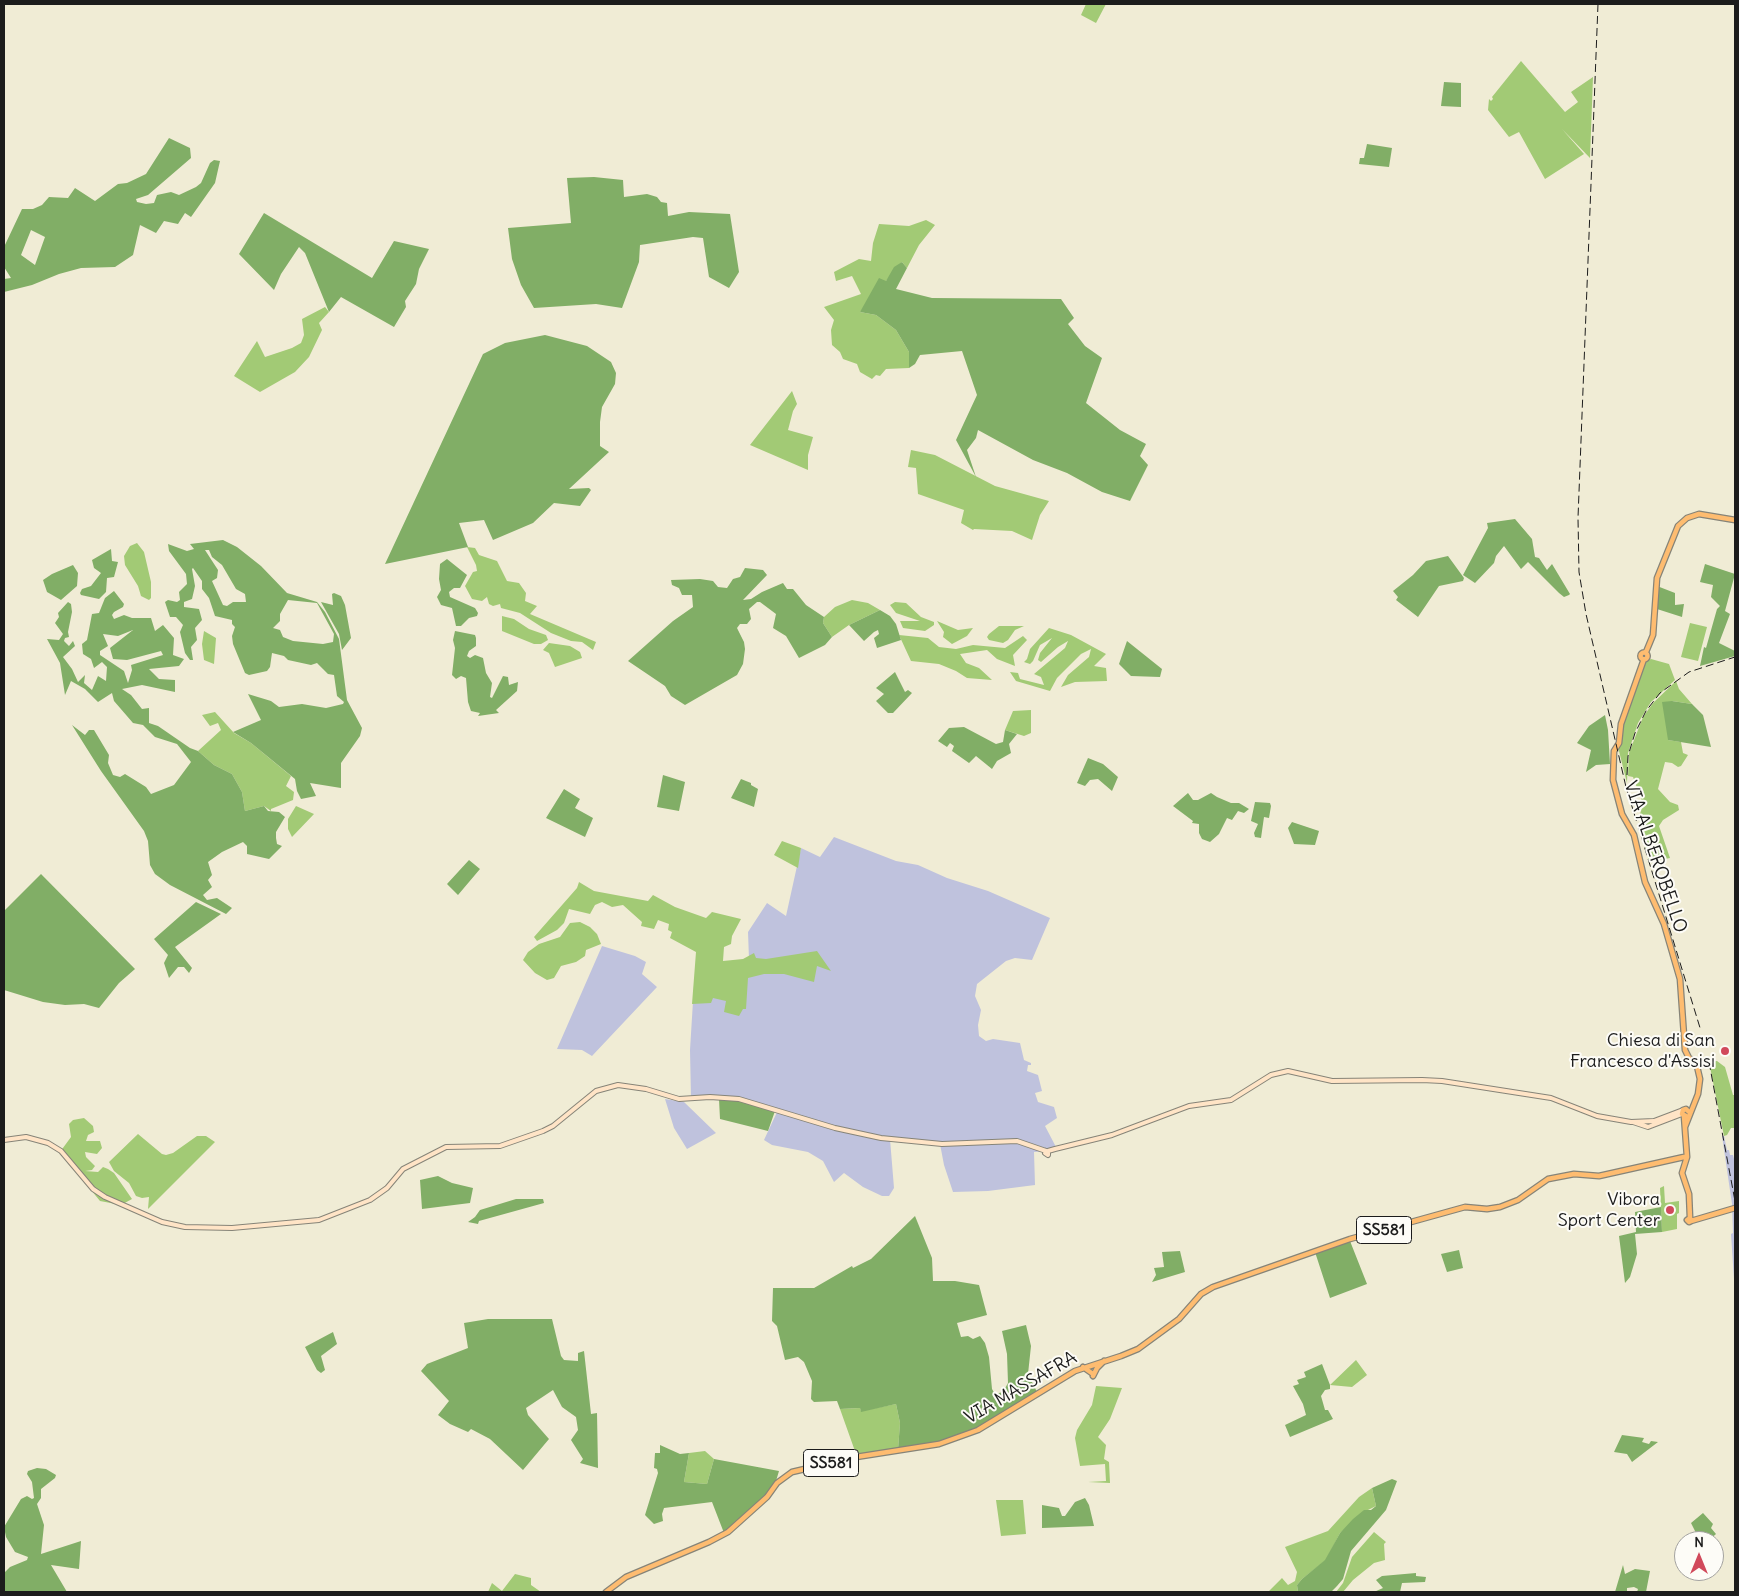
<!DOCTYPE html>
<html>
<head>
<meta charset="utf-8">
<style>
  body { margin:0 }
  #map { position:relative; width:1739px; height:1596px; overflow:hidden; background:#f0ecd5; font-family:Delius,sans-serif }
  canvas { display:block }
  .frame { position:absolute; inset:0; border:5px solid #1c1c1c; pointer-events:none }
  .north { position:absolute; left:1674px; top:1531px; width:50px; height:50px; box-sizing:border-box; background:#fdfcf7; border:1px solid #a3a29f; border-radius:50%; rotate:0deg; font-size:14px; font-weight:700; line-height:20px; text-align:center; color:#1c1c1c }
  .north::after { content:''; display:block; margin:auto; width:18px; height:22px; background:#d1495b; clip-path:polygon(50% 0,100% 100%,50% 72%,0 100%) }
</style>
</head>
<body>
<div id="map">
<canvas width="1739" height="1596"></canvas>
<div class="frame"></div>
<div class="north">N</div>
</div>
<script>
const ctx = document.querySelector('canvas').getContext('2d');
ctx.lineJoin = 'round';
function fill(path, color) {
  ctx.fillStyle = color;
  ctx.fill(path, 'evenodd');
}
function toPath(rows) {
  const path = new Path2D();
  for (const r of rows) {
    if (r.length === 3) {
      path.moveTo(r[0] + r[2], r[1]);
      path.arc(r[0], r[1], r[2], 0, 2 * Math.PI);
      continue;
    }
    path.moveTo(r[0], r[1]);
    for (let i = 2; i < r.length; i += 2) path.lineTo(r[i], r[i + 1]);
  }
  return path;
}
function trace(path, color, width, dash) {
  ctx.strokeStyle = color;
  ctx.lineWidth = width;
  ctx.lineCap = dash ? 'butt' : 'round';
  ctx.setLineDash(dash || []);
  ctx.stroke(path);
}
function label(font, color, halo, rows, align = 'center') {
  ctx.font = font + ' Delius,sans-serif';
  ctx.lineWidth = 4;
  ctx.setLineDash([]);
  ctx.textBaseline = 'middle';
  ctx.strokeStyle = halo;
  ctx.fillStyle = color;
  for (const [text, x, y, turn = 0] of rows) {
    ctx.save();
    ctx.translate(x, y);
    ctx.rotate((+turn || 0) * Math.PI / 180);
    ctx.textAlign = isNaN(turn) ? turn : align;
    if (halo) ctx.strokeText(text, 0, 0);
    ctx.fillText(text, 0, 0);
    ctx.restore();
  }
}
const industrial = toPath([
  [834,837,896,861,918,865,947,878,988,891,1050,918,1032,960,1015,958,1006,961,977,984,975,996,981,1010,978,1025,979,1036,986,1041,993,1039,1020,1043,1024,1060,1031,1063,1031,1065,1028,1065,1027,1071,1038,1075,1042,1091,1035,1093,1038,1102,1054,1107,1057,1118,1045,1126,1056,1147,1050,1151,1034,1152,1035,1185,988,1191,953,1192,944,1165,940,1144,890,1139,894,1188,889,1196,882,1196,863,1187,844,1173,834,1182,823,1161,808,1152,772,1145,764,1140,778,1110,737,1099,691,1099,690,1050,694,985,749,959,748,932,767,903,786,916,801,848,820,857],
  [602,946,635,956,646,962,642,974,657,987,592,1056,582,1050,557,1049],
  [665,1099,684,1102,716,1133,687,1149,674,1128],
  [1722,1136,1724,1136,1727,1150,1729,1150,1730,1155,1733,1155,1735,1163,1735,1294,1731,1234,1733,1233,1732,1204]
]);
const green = toPath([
  [1086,4,1106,4,1096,23,1081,15],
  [1521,61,1565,112,1578,102,1571,92,1593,77,1590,158,1562,129,1584,154,1545,179,1519,132,1509,137,1488,110,1489,99,1491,101,1493,99,1492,97],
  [926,220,935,225,919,245,907,268,902,262,860,312,876,315,896,330,909,352,909,368,886,369,880,376,876,375,872,379,860,372,857,364,843,359,840,352,832,345,831,330,834,320,824,307,861,294,852,276,836,281,834,272,859,259,871,261,873,243,879,224,909,226],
  [325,307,329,312,319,323,322,330,309,357,295,372,260,392,234,376,257,341,265,357,292,348,301,343,304,335,302,319],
  [792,391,797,404,793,411,788,430,813,437,808,455,808,470,750,445],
  [911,450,935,455,995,486,1049,501,1040,515,1032,540,1012,531,974,529,973,530,961,523,964,510,918,494,916,468,908,467],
  [137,543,144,552,151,582,151,598,149,600,141,596,138,586,125,565,124,556,130,546],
  [467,547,475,548,479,555,497,561,507,581,519,583,526,593,525,601,537,606,530,614,596,642,593,650,582,642,571,641,551,633,520,613,501,608,500,604,493,606,489,604,487,597,482,601,472,599,465,586,473,572,477,571,476,565],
  [852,600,868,603,880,610,849,625,832,637,823,623,824,617,835,607],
  [895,602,906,603,921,617,934,622,934,625,925,631,903,628,900,621,920,621,896,613,890,605],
  [502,616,514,619,529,629,546,635,548,640,541,644,534,644,502,631],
  [937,621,958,630,973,628,967,636,952,644,943,637,944,632],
  [1690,623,1707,627,1698,661,1681,657],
  [999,626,1024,626,1015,630,1008,640,1003,643,989,640,987,637,989,634],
  [1049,628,1071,635,1106,654,1094,666,1106,668,1107,681,1075,682,1061,687,1068,675,1089,657,1091,649,1081,654,1057,678,1050,691,1016,681,1010,672,1018,673,1020,679,1044,685,1041,677,1034,674,1065,648,1068,641,1058,647,1041,662,1038,660,1040,653,1052,638,1040,645,1033,661,1030,664,1024,662,1027,659,1030,649],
  [204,631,216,638,214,664,204,660,202,644],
  [899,635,928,638,939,647,956,649,973,645,1005,648,1023,636,1027,640,1013,655,1015,666,997,659,987,650,960,654,966,663,979,668,992,680,967,678,956,671,939,664,911,661],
  [549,643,570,646,580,652,582,658,555,667,549,653,543,650],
  [1651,659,1669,664,1675,680,1651,702,1638,723,1628,753,1627,783,1618,747,1621,744,1623,725,1638,681,1646,662],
  [1676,681,1679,689,1692,704,1672,701,1668,740,1681,742,1683,753,1688,755,1681,766,1678,767,1672,763,1665,762,1658,789,1670,802,1678,805,1679,810,1663,820,1659,826,1670,858,1649,862,1644,842,1644,823,1640,814,1643,804,1633,777,1628,776,1629,753,1643,717,1653,703],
  [1031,710,1031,733,1024,736,1005,730,1013,711],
  [215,712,234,733,251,743,291,776,286,786,294,792,293,800,271,809,271,811,264,806,245,811,242,792,232,774,214,765,198,751,221,730,218,723,210,726,202,715],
  [296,806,314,814,292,837,288,829,288,819],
  [782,841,801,848,798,868,774,855],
  [579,882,594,891,648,901,653,895,675,907,706,918,712,912,741,919,732,936,731,944,724,947,723,961,743,959,754,953,756,958,766,959,817,951,831,971,817,966,814,982,784,974,764,974,748,978,746,1009,743,1009,739,1016,724,1012,726,1001,713,998,711,1003,692,1004,696,952,670,938,672,932,668,930,669,924,658,920,654,929,641,926,642,922,623,905,612,907,602,902,595,905,590,914,569,909,564,923,557,930,537,941,534,937,577,888],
  [580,922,590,927,597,934,601,944,586,950,585,956,576,962,561,966,554,978,547,980,535,973,523,960,528,952,539,944,560,937,570,923],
  [1717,1061,1725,1067,1733,1095,1735,1095,1735,1128,1731,1128,1727,1135,1724,1136,1709,1062],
  [84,1118,93,1126,94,1132,88,1135,86,1141,100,1141,102,1148,97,1154,85,1152,86,1157,95,1166,92,1170,85,1171,98,1172,103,1167,108,1169,114,1173,132,1199,121,1205,100,1201,60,1152,71,1137,69,1124,73,1120],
  [138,1134,162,1154,166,1155,173,1153,197,1136,206,1136,215,1142,148,1209,149,1197,142,1198,136,1196,129,1183,114,1171,109,1162],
  [1664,1186,1665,1203,1679,1201,1679,1213,1677,1214,1677,1229,1662,1232,1660,1188],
  [1356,1360,1367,1375,1352,1387,1330,1385],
  [1096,1386,1122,1388,1110,1419,1098,1437,1106,1445,1104,1459,1109,1462,1110,1483,1088,1482,1106,1481,1105,1464,1080,1466,1075,1438,1077,1430,1092,1405],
  [896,1404,900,1423,898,1450,856,1454,840,1409,860,1408,861,1411],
  [705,1451,714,1459,707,1484,684,1482,689,1453],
  [1372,1488,1376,1506,1368,1510,1340,1533,1326,1560,1302,1579,1297,1585,1298,1592,1268,1592,1282,1578,1288,1585,1295,1581,1297,1572,1285,1547,1328,1531,1359,1497],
  [996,1500,1023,1500,1026,1534,1001,1536],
  [1374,1532,1386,1542,1384,1544,1385,1560,1374,1563,1353,1580,1343,1592,1336,1592,1343,1583,1352,1557],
  [515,1574,531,1578,531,1585,541,1592,488,1592,492,1583,502,1591]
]);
const forest = toPath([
  [1444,82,1461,83,1461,107,1441,106],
  [169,138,190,148,191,158,148,195,136,199,137,202,146,204,154,203,157,195,171,192,179,195,196,187,201,183,210,163,214,160,220,161,215,183,191,217,185,213,178,224,164,221,156,233,140,225,133,255,115,267,81,268,59,274,32,285,4,292,4,279,11,278,4,267,4,247,22,209,33,209,42,205,49,197,68,198,75,188,95,201,118,184,127,183,146,174],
  [31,230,45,237,35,265,21,255],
  [1367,144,1392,148,1389,167,1359,164,1360,158,1364,158],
  [594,177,623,180,624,197,647,194,657,197,661,202,667,203,668,216,689,212,730,214,739,272,729,288,709,277,703,238,693,237,640,245,639,262,622,308,596,304,534,308,521,285,512,259,508,228,571,223,567,178],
  [264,213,372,278,394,241,429,249,419,269,416,284,405,301,406,307,394,327,341,297,329,312,305,253,299,247,281,274,274,290,239,254],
  [902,262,907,268,896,289,932,298,1061,299,1074,318,1068,324,1085,346,1102,358,1086,403,1120,430,1146,444,1140,456,1148,465,1130,501,1102,492,1067,473,1033,460,978,430,976,438,967,450,976,477,956,440,977,395,962,351,920,355,915,364,909,368,909,352,896,330,876,315,860,312,879,278,886,281,894,267],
  [545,335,587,346,611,362,616,373,615,384,602,407,600,422,600,446,609,452,569,489,589,488,591,490,580,506,554,503,533,523,493,540,484,520,459,523,468,547,385,564,483,354,505,343],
  [1515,519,1532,539,1535,557,1539,558,1547,570,1552,564,1570,594,1569,595,1564,597,1559,593,1528,562,1521,569,1504,546,1496,556,1494,563,1475,583,1463,575,1488,528,1487,523],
  [223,540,237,547,261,566,287,593,317,602,325,612,339,639,347,700,362,728,360,736,341,763,341,788,310,783,316,796,301,799,297,791,295,779,251,743,233,732,261,720,248,694,271,701,279,707,302,704,326,708,343,704,344,702,337,696,334,675,328,674,317,663,311,665,288,660,284,656,272,653,270,667,267,671,249,675,245,673,233,644,232,636,235,627,232,624,232,620,215,616,209,598,202,589,202,581,193,568,192,569,195,586,192,599,184,602,184,607,199,609,202,620,195,628,197,640,191,647,193,660,190,660,185,653,180,632,183,625,176,617,170,617,165,602,168,600,177,602,180,600,179,592,187,584,186,574,169,551,168,544,187,551,194,549,190,544],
  [205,550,209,550,212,557,222,565,236,589,245,594,246,602,233,602,227,606,223,605,212,581,217,578,218,570],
  [288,600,317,603,334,634,333,642,323,644,293,641,283,637,280,630,273,628,280,621,280,614],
  [111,549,112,561,118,562,114,577,107,578,106,592,99,599,81,595,80,593,82,589,91,586,101,573,94,568,92,560],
  [1448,556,1464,578,1463,581,1439,586,1418,617,1396,600,1398,597,1393,591,1413,575,1426,561],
  [447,559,467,575,460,588,454,588,449,592,450,597,475,608,478,613,477,616,469,618,461,626,456,626,452,608,441,605,437,597,441,590,439,579,440,564],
  [1705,564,1735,574,1725,611,1730,614,1719,643,1735,651,1735,656,1700,666,1704,647,1706,648,1717,609,1720,606,1711,597,1713,585,1700,582],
  [73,565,78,573,77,586,61,600,47,592,43,580,52,574],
  [745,568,763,570,767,575,743,600,751,599,762,592,783,583,787,589,793,589,806,605,824,617,823,623,832,637,825,645,799,658,786,636,773,628,776,614,760,602,757,602,749,609,751,619,747,624,740,624,737,628,744,642,745,649,743,664,737,675,685,705,671,696,665,686,628,661,673,621,693,607,692,595,682,595,679,588,672,585,671,580,700,579,713,581,718,587,727,588,733,579,740,577],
  [1657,586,1675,593,1675,605,1684,604,1682,617,1657,609],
  [114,591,124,604,123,607,114,612,112,615,114,619,124,615,132,618,151,618,155,631,163,625,174,638,173,655,184,659,179,666,149,669,159,679,175,680,175,692,142,685,122,689,131,695,142,709,149,708,149,723,158,726,190,748,198,751,214,765,232,774,242,792,245,811,264,806,268,811,279,812,285,817,276,832,276,838,277,844,282,846,269,859,247,854,247,846,243,842,222,852,208,862,212,875,208,880,212,887,203,895,207,900,217,898,232,908,226,914,170,885,155,874,150,865,148,841,144,831,101,771,72,725,85,735,89,730,94,730,109,755,108,763,113,775,120,777,125,774,146,787,151,794,174,785,191,762,177,744,155,737,143,725,133,723,114,701,112,693,98,702,85,689,71,681,65,695,60,663,47,639,59,640,63,634,55,623,59,617,58,613,68,602,71,604,72,612,68,632,69,637,65,638,64,641,69,646,73,641,75,646,63,657,72,669,78,682,85,675,84,683,92,690,98,676,106,681,107,667,102,662,94,668,91,659,83,654,82,644,87,640,92,614,99,613,105,598],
  [133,630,110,648,113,659,127,660,161,651,163,655,131,665,132,670,128,683,124,671,100,655,100,651,108,646,103,634,118,636],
  [334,593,341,596,345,605,351,638,342,650,339,634,321,602,333,605,332,594],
  [880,610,890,616,896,624,901,640,877,648,874,638,879,634,878,630,874,632,864,641,849,625],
  [455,631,475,635,476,638,476,646,469,651,467,656,470,658,475,655,483,658,486,673,492,683,490,697,492,698,503,676,508,677,509,685,518,682,517,691,496,710,499,713,478,716,480,713,471,711,468,702,466,678,461,676,456,679,452,675,455,648,453,640],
  [1127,641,1162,669,1160,677,1131,676,1119,664],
  [895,672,905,692,908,690,912,693,893,713,888,713,876,701,884,694,876,688],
  [1672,701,1692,704,1703,715,1711,747,1668,740,1662,702],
  [1605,715,1608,730,1610,764,1596,765,1586,772,1591,750,1577,743,1589,726],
  [964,727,996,744,1003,742,1005,730,1017,734,1009,744,1011,753,997,761,992,769,976,756,969,763,952,751,954,746,950,743,947,747,938,741,949,728],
  [1088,758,1103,764,1118,777,1112,791,1098,779,1090,780,1085,786,1077,783],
  [663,775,685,782,679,811,657,807],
  [741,779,751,783,751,785,758,789,754,807,731,798],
  [564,789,580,799,575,808,593,818,585,837,546,818],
  [1188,793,1193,800,1198,800,1211,793,1217,797,1231,803,1239,803,1249,809,1244,813,1238,811,1232,820,1227,818,1219,834,1210,842,1202,839,1199,833,1199,824,1192,823,1193,821,1173,806],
  [1255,802,1270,803,1271,806,1269,818,1264,817,1261,838,1255,837,1254,833,1258,824,1251,821],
  [1292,822,1319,831,1315,845,1294,844,1288,828],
  [469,860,480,869,458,895,447,884],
  [41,874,135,969,119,983,99,1008,84,1004,65,1005,43,1002,4,990,4,911],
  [196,902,221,914,175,947,192,968,189,973,184,967,178,967,169,978,164,963,168,955,154,939],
  [719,1099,738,1100,775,1111,768,1131,720,1119],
  [438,1176,452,1183,473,1188,470,1203,422,1209,420,1180],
  [516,1199,543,1199,544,1203,479,1221,478,1224,468,1222,475,1217,480,1210],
  [1661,1207,1662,1232,1635,1234,1637,1254,1630,1277,1625,1283,1619,1236,1636,1232,1635,1212],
  [915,1216,932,1258,933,1281,955,1281,979,1285,987,1315,957,1323,961,1337,968,1336,973,1339,980,1336,985,1343,989,1357,992,1389,995,1394,1003,1392,1008,1383,1007,1354,1002,1331,1026,1325,1031,1346,1028,1374,1037,1392,966,1434,940,1442,898,1450,900,1423,896,1404,861,1412,860,1408,840,1409,837,1401,814,1402,811,1399,812,1381,804,1362,798,1357,785,1360,777,1326,772,1321,773,1288,814,1288,852,1266,853,1268,871,1259],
  [1350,1241,1367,1284,1330,1298,1315,1252],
  [1459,1250,1463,1268,1447,1272,1441,1254],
  [1180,1251,1185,1272,1152,1282,1156,1275,1154,1268,1164,1267,1162,1252],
  [488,1319,552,1319,561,1356,564,1360,578,1361,578,1353,584,1351,591,1414,597,1413,598,1468,580,1463,583,1459,571,1440,578,1430,576,1417,562,1407,553,1390,526,1408,528,1415,549,1439,523,1470,490,1439,471,1429,468,1432,450,1424,438,1415,449,1401,421,1371,427,1364,468,1348,464,1323],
  [333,1332,337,1344,321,1356,325,1370,321,1373,317,1370,305,1347],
  [1322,1364,1330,1385,1330,1389,1325,1390,1321,1396,1325,1410,1328,1410,1333,1419,1290,1437,1285,1425,1306,1415,1303,1404,1293,1386,1299,1384,1297,1380,1306,1377,1304,1372],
  [1622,1435,1644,1438,1642,1442,1649,1444,1651,1441,1658,1442,1632,1462,1627,1454,1614,1452],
  [660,1445,680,1454,689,1453,684,1482,707,1484,714,1459,779,1471,776,1481,766,1496,724,1533,712,1502,664,1508,662,1514,663,1521,654,1524,645,1515,658,1473,657,1469,654,1468,655,1453,660,1453],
  [37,1468,46,1469,56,1475,55,1478,41,1489,41,1498,37,1504,44,1525,41,1554,81,1541,79,1569,51,1565,67,1592,4,1592,4,1573,10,1567,27,1560,28,1557,15,1552,6,1537,4,1527,21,1499,27,1496,32,1499,34,1498,32,1482,27,1474,28,1471],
  [1392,1479,1397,1481,1386,1510,1351,1551,1343,1579,1337,1586,1331,1592,1298,1592,1297,1585,1302,1579,1325,1560,1340,1533,1353,1519,1364,1510,1371,1510,1376,1506,1372,1488],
  [1085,1498,1089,1505,1094,1526,1042,1528,1042,1505,1059,1508,1062,1516,1065,1516,1075,1502],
  [1703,1513,1713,1524,1711,1528,1716,1534,1708,1541,1700,1541,1691,1523],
  [1623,1565,1625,1574,1635,1569,1650,1571,1646,1592,1637,1592,1638,1589,1634,1587,1627,1588,1627,1592,1615,1592],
  [1416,1573,1416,1576,1426,1577,1425,1582,1402,1583,1400,1592,1374,1592,1383,1588,1376,1580,1382,1576]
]);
const secondary = toPath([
  [1633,1122,1648,1127,1682,1114],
  [4,1140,26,1137,48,1143,61,1151,93,1189,105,1197,162,1222,185,1227,232,1228,319,1220,370,1200,387,1188,403,1169,446,1147,500,1146,543,1131,553,1126,596,1091,618,1085,646,1089,679,1099,710,1097,739,1099,835,1128,881,1138,942,1144,1017,1141,1046,1151],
  [1046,1151,1045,1153,1048,1155,1048,1151,1055,1149,1112,1135,1189,1106,1231,1100,1271,1075,1288,1071,1332,1081,1422,1080,1442,1081,1551,1098,1597,1116,1631,1122,1654,1121,1683,1110]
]);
const primary = toPath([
  [1646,652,1653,635,1657,578,1678,526,1687,518,1699,514,1735,520],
  [1644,656,3.5],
  [1644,659,1621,724,1619,743,1614,751,1613,780,1622,814,1634,835,1645,882,1664,924,1680,979,1685,1050,1689,1058,1696,1062,1700,1079,1698,1094,1685,1127],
  [1684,1116,1687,1157,1682,1173,1689,1194,1690,1218],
  [1686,1116,1682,1114,1683,1110,1686,1109,1689,1112],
  [1690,1218,1691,1221,1689,1222,1687,1220,1690,1218],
  [1691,1221,1735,1208],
  [1083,1367,1093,1374],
  [1093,1376,1097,1368,1104,1361],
  [606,1592,626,1577,709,1542,728,1532,767,1497,777,1483,792,1472,856,1457,939,1444,978,1430,1075,1371,1121,1356,1138,1349,1179,1319,1201,1294,1213,1287,1350,1239,1465,1207,1487,1209,1500,1207,1518,1200,1548,1179,1574,1174,1599,1176,1684,1157]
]);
const rail = toPath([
  [1598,4,1578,518,1579,572,1586,614,1626,787,1701,1031],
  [1627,775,1628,756,1635,733,1646,711,1660,693,1689,672,1735,657],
  [1709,1062,1735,1201]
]);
const markers = [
  [1725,1051,5,"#d1495b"],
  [1670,1210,5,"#d1495b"]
];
const shields = [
  [1384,1230,55],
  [831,1463,55]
];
const shieldNames = [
  ["SS581",1384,1230],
  ["SS581",831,1463]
];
const streetNames = [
  ["VIA ALBEROBELLO",1655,857,71],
  ["VIA MASSAFRA",1021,1388,-30]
];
const poiNames = [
  ["Chiesa di San",1715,1041],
  ["Francesco d'Assisi",1715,1062],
  ["Vibora",1660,1200],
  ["Sport Center",1660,1221]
];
fill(industrial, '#bfc2dd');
fill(green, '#a2ca75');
fill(forest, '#81ae66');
trace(secondary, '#868478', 6);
trace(primary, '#868478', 7);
trace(secondary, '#ffe4c6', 4);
trace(primary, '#febc70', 4.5);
trace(rail, '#1c1c1c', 1, [8, 4]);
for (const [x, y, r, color] of markers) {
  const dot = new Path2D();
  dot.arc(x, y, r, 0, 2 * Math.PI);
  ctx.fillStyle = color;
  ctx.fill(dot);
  trace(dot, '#fdfcf7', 2);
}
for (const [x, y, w] of shields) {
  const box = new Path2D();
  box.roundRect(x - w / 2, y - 13.5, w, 27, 4);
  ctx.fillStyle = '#fdfcf7';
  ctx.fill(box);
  trace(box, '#1c1c1c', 1);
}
label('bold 16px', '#1c1c1c', null, shieldNames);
label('18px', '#1c1c1c', '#fdfcf7', streetNames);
label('18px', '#1c1c1c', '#fdfcf7', poiNames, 'right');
</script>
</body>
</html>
